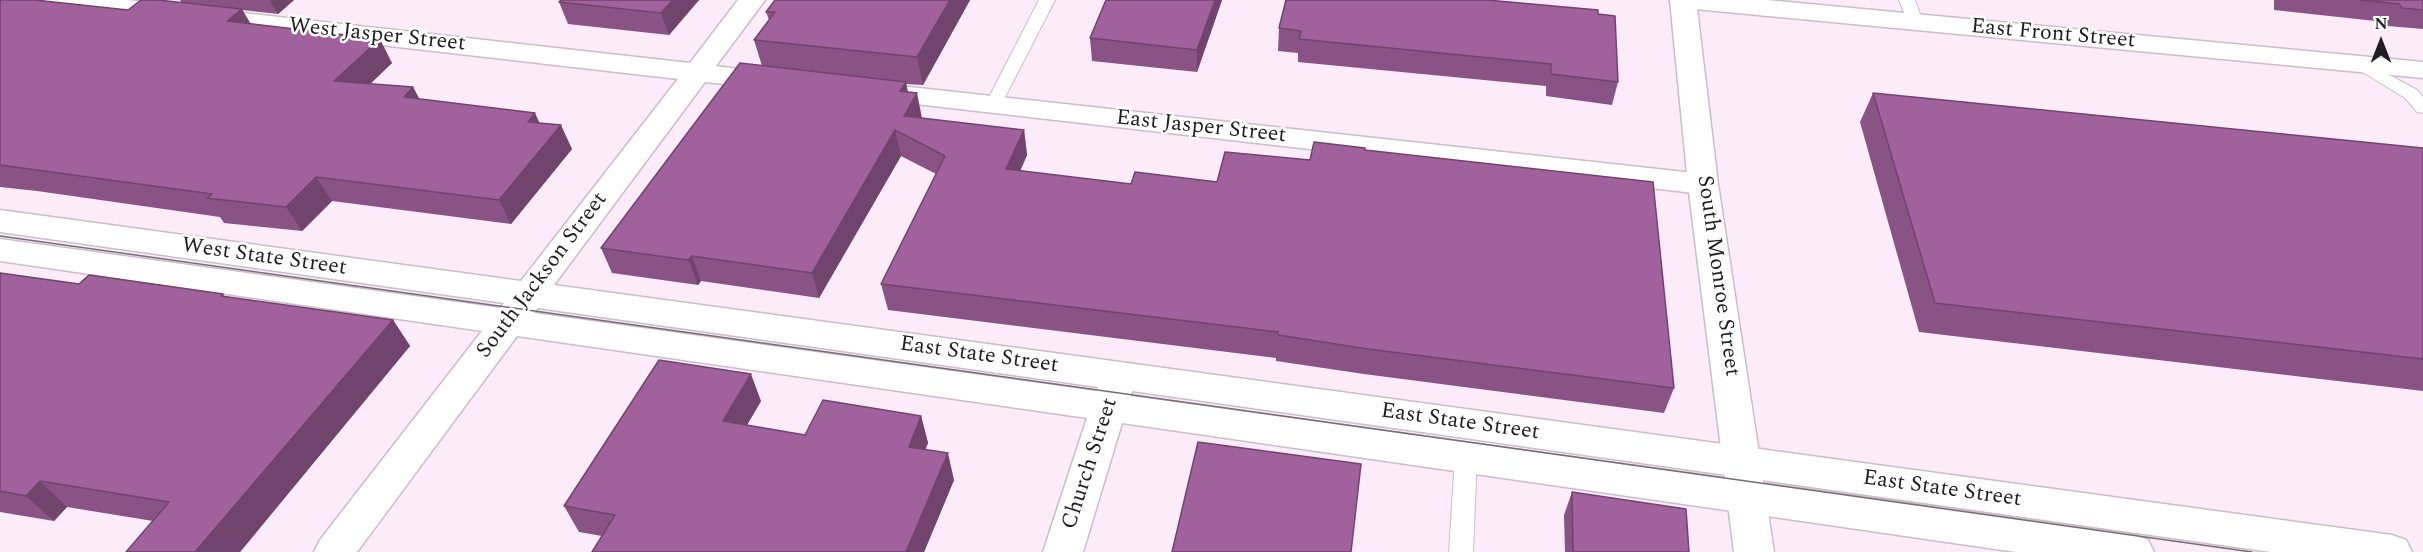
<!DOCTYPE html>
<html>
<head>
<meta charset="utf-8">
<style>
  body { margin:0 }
  #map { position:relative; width:2423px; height:552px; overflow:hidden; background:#fcecfa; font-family:Spectral,serif }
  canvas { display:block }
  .north { position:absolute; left:2351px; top:12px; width:60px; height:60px; -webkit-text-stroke:4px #fff; paint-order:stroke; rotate:0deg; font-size:16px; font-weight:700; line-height:24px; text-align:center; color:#221d22 }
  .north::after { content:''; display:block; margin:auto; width:21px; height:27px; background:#221d22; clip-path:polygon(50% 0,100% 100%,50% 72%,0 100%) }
</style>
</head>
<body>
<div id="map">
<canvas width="2423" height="552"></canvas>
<div class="north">N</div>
</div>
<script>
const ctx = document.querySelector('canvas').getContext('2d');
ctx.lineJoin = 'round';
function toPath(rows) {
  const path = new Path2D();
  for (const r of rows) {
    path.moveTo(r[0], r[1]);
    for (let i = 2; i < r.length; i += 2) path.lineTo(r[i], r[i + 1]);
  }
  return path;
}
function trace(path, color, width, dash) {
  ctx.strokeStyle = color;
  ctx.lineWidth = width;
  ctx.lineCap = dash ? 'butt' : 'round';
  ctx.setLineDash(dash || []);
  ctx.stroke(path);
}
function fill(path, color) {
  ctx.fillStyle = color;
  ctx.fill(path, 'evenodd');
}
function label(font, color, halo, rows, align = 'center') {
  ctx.font = font + ' Spectral,serif';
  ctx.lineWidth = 5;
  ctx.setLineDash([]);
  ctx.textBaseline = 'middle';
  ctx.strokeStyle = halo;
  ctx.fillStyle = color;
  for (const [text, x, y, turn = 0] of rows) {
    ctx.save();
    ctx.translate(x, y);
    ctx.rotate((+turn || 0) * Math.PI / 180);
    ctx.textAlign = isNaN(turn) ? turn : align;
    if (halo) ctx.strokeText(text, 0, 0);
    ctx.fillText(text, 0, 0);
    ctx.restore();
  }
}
const service = toPath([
  [1039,0,1055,0,1001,105,999,109,993,110,987,109,985,105,1039,0],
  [1899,0,1915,0,1923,22,1921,25,1909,25,1899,0],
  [2362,60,2417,90,2423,97,2423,113,2417,112,2405,98,2356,68,2354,65,2362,60],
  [1466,448,1474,451,1477,457,1473,552,1449,552,1455,457,1458,451,1466,448]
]);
const minor = toPath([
  [44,0,127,0,690,63,738,0,765,0,716,66,784,75,788,81,784,87,774,89,705,82,554,285,2392,535,2406,540,2412,552,2271,552,1132,391,1131,396,2134,535,2148,540,2154,552,2016,552,1122,423,1083,552,1043,552,1087,418,517,336,357,552,314,552,320,540,482,331,0,261,0,239,500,308,504,303,0,232,0,210,521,281,678,79,57,8,48,6,44,0],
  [538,308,1098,387,1096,391,534,313,538,308],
  [1671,0,1767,0,2423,62,2423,78,1684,8,1675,6,1671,0],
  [873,83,1703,174,1714,177,1718,184,1714,191,1703,194,863,98,859,92,863,86,873,83]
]);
const secondary = toPath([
  [1670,0,1696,0,1718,184,1774,552,1734,552,1688,184,1670,0]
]);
const tram = toPath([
  [0,236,2252,552]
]);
const wall = toPath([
  [0,0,128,10,182,3,180,0,294,0,278,14,242,10,250,24,392,63,370,84,413,87,419,99,540,123,572,149,511,224,332,201,302,231,224,223,220,217,37,191,0,187],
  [561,0,699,0,669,35,568,24,559,2],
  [775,0,970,0,923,85,906,84,908,92,922,118,1024,130,1027,155,1020,171,1131,184,1217,182,1310,160,1365,150,1674,388,1664,413,1364,374,1276,361,1276,358,888,310,881,284,936,174,901,156,819,298,701,281,698,285,612,273,601,248,762,66,754,40,769,20,766,12],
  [1106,0,1222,0,1197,72,1092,61,1090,38],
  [2274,0,2423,0,2423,29,2388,26,2385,22,2274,10],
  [1598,14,1618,82,1612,105,1546,96,1546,86,1298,62,1298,53,1278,51,1279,28],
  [1873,93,2423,148,2423,391,1919,332,1860,122],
  [0,273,79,284,223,294,225,297,393,320,410,346,240,552,126,552,153,521,67,507,54,521,0,512],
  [761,401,747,425,805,435,921,416,928,443,925,449,954,480,924,552,592,552,602,536,579,532,564,506],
  [1572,492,1689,552,1565,552,1564,515]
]);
const shadedWall = toPath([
  [272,0,294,0,278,14,270,1],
  [673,0,699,0,669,35,661,13],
  [950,0,970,0,923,85,917,57],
  [1215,0,1222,0,1197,72,1197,50],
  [242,9,256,33,227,21],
  [380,39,392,63,348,105,334,81],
  [906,82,910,105,917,93,922,118,904,116,900,91],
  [413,87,426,111,404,97],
  [535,113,546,137,528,122],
  [561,125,572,149,511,224,499,200],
  [895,130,901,156,819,298,812,273],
  [1024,130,1027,155,1010,194,1006,169],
  [316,177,332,201,302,231,286,207],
  [692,256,701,281,698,285,688,260],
  [393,320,410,346,240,552,195,552],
  [751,374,761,401,734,447,723,421],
  [921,416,928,443,916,473,909,447],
  [948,453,954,480,924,552,906,552],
  [40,481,67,507,54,521,26,496]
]);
const building = toPath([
  [0,0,35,0,128,10,141,0,158,0,242,9,227,21,380,39,334,81,413,87,404,97,535,113,528,122,561,125,499,200,316,177,286,207,207,198,212,194,0,165,0,0],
  [561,0,673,0,661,13,559,2,561,0],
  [775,0,950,0,917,57,754,40,775,12,766,12,775,0],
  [1106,0,1215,0,1197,50,1090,38,1106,0],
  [1286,0,1487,0,1598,10,1598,14,1615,16,1618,82,1551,74,1551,64,1299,39,1301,31,1279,28,1286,0],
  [2361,0,2423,0,2423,10,2402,8,2399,4,2361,0],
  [740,63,906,82,900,91,917,93,904,116,1024,130,1006,169,1131,184,1135,172,1217,182,1225,152,1310,160,1314,142,1365,148,1365,150,1653,182,1674,388,1368,349,1278,335,1278,332,881,284,945,156,895,130,812,273,692,256,688,260,601,248,740,63],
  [1873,93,2423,148,2423,359,1935,303,1873,93],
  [0,273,79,284,89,275,223,294,221,296,393,320,195,552,126,552,169,502,40,481,26,496,0,491,0,273],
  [659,360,751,374,723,421,805,435,823,400,921,416,909,447,948,453,906,552,592,552,615,515,564,506,659,360],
  [1198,442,1361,464,1351,552,1172,552,1198,442],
  [1572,492,1686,509,1689,552,1573,552,1572,492]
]);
const streetNames = [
  ["East Front Street",2053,35,5],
  ["West Jasper Street",377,36,6],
  ["East Jasper Street",1201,128,6],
  ["West State Street",264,258,8],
  ["South Jackson Street",543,276,-53],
  ["South Monroe Street",1717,276,82],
  ["East State Street",979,356,8],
  ["East State Street",1460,423,8],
  ["Church Street",1091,464,-72],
  ["East State Street",1942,490,8]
];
trace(service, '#ccbdca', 2);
trace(minor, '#ccbdca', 3);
trace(secondary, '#ccbdca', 3);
fill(service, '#fff');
fill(minor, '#fff');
fill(secondary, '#fff');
trace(tram, '#766d75', 1.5);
fill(wall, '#8a5386');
fill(shadedWall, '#71446d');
fill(building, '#a1619c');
trace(building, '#71446d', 1.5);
label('22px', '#221d22', '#fff', streetNames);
</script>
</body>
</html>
